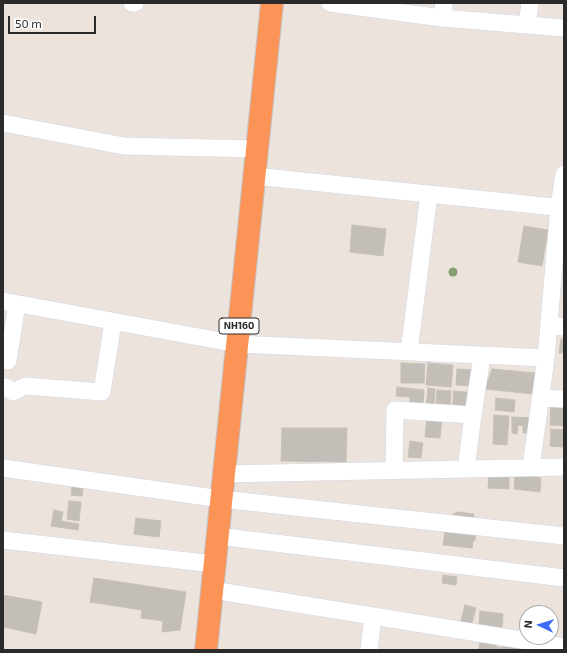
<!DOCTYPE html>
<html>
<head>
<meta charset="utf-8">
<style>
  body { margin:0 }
  #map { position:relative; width:567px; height:653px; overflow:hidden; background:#ece4dc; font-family:"Exo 2",sans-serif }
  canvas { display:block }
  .frame { position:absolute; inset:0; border:4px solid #2a2a2a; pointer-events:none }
  .north { position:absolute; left:519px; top:605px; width:40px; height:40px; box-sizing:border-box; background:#fff; border:1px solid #aaa; border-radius:50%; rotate:274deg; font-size:11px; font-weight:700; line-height:16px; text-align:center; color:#2a2a2a }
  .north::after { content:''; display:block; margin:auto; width:14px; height:18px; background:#3d6df8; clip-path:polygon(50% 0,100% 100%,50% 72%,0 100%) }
  .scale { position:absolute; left:8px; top:16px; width:88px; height:18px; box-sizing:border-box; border:2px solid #2a2a2a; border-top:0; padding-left:5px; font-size:12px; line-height:14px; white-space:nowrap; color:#2a2a2a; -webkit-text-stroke:3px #fff; paint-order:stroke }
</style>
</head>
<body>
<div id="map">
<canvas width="567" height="653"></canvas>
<div class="frame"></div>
<div class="north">N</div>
<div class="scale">50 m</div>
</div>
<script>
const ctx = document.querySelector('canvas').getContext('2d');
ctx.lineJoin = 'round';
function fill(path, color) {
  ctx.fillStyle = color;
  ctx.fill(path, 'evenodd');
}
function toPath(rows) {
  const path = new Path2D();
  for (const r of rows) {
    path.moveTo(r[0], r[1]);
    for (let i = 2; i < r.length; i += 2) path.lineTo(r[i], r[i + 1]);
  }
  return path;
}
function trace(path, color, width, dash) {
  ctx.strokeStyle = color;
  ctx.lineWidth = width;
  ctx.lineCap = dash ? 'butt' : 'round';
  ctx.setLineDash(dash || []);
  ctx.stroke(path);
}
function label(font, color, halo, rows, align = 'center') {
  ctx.font = font + ' "Exo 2",sans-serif';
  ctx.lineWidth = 4;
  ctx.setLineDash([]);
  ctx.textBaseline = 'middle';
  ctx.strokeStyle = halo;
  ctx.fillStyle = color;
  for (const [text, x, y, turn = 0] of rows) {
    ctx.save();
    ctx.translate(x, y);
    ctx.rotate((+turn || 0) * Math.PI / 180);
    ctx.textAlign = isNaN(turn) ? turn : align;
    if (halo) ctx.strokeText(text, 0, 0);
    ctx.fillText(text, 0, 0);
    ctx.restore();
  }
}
const building = toPath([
  [352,225,386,229,383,256,350,252,352,225],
  [524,226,548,230,542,266,518,262,524,226],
  [561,339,564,340,564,353,559,353,561,339],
  [401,363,425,364,424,383,401,383,401,363],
  [428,363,453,365,451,387,426,385,428,363],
  [457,369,477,370,476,386,456,385,457,369],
  [492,369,535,373,533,394,485,389,492,369],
  [397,387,424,390,423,404,410,403,410,397,396,396,397,387],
  [428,388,435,389,434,409,426,408,428,388],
  [437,390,451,391,450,407,436,406,437,390],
  [454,391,473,393,471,412,452,410,454,391],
  [496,398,515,400,514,412,495,410,496,398],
  [551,402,564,403,564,426,550,425,551,402],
  [494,415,509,416,507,445,493,444,494,415],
  [512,417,532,418,531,433,523,433,523,426,518,425,517,434,512,433,512,417],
  [427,418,442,419,440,438,425,437,427,418],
  [282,428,347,428,346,462,281,461,282,428],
  [551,429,564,430,564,447,550,446,551,429],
  [410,441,423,443,421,458,408,457,410,441],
  [489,475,509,476,509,489,488,488,489,475],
  [515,475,541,478,540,492,514,489,515,475],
  [72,487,83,488,82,496,71,495,72,487],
  [69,501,81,502,79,521,67,519,69,501],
  [54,510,63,512,61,521,79,524,78,530,51,526,54,510],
  [458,512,474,514,473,523,453,521,453,514,458,512],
  [136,518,161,521,159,537,134,534,136,518],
  [442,531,476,533,475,540,473,541,472,548,443,545,445,533,442,531],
  [443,575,457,577,456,585,442,583,443,575],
  [94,578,186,592,180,630,162,632,163,621,141,618,142,610,90,602,94,578],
  [3,595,42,602,36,634,3,627,3,595],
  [465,605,476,608,471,627,460,625,465,605],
  [480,611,503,614,502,627,479,624,480,611],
  [480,640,497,642,496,650,479,649,480,640],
  [503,646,521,648,521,650,497,650,497,647,503,648,503,646]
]);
const minor = toPath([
  [132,3,135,3],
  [330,3,442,18,564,28],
  [442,18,444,3],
  [527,25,530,3],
  [3,123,124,146,257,149],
  [254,176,564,208],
  [3,301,237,344,546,358],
  [549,325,564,327],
  [409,352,429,194],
  [8,361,17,304],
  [3,387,6,387,13,392,25,386,102,392,113,322],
  [540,398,564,399],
  [531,467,546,358,559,207,564,174],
  [3,468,221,499,564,536],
  [466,469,473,415,482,356],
  [394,470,395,410,473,415],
  [224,474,564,467],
  [217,536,564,578],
  [3,540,214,564],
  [212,590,564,647],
  [369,650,373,616]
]);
const highway = toPath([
  [206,650,272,3]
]);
const trees = [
  [453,272]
];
const shields = [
  [239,326,40]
];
const shieldNames = [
  ["NH160",239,326]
];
fill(building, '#c4beb9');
trace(building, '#c7c0b6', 1);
trace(minor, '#d1d6e3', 18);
trace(highway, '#c3c3c3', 24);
trace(minor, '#fff', 17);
trace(highway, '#fc9357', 22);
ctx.fillStyle = '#859f72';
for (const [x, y] of trees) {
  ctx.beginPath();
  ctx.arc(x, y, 4.5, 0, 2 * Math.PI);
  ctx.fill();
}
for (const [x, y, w] of shields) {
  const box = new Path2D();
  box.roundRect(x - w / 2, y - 8, w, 16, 3);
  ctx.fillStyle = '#fff';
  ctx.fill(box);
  trace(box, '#2a2a2a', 1);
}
label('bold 10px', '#2a2a2a', null, shieldNames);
</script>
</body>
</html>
